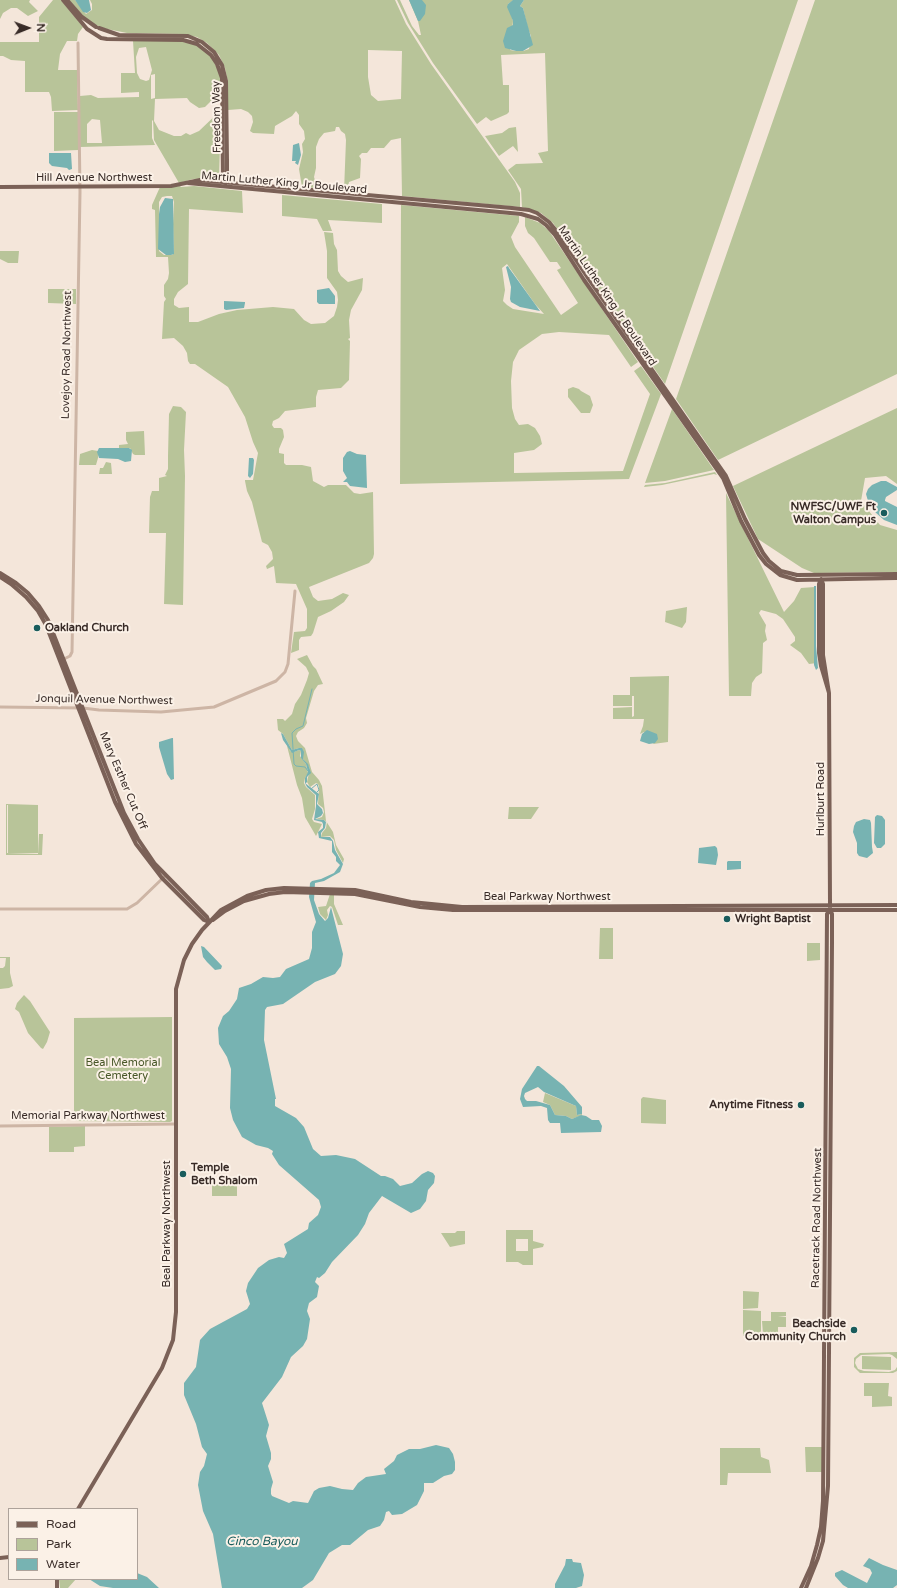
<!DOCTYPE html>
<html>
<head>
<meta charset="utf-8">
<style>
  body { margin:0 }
  #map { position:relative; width:897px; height:1588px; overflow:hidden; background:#f4e6da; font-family:"Varela Round",sans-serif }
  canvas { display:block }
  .legend { position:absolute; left:8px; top:1508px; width:130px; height:72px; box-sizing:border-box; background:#fbf1e7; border:1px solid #ada29a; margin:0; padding:5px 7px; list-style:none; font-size:12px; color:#382b27 }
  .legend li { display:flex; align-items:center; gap:8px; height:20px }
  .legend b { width:20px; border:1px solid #ada29a }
  .north { position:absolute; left:8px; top:8px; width:40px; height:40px; -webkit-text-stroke:3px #fbf1e7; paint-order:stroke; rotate:89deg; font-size:11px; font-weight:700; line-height:16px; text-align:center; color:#382b27 }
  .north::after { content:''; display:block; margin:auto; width:14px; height:18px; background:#382b27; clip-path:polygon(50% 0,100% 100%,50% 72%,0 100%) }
</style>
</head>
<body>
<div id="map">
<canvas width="897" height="1588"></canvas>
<ul class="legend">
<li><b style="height:5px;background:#7b6157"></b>Road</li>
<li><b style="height:11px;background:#b8c499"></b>Park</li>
<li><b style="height:11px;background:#77b3b2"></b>Water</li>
</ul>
<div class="north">N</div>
</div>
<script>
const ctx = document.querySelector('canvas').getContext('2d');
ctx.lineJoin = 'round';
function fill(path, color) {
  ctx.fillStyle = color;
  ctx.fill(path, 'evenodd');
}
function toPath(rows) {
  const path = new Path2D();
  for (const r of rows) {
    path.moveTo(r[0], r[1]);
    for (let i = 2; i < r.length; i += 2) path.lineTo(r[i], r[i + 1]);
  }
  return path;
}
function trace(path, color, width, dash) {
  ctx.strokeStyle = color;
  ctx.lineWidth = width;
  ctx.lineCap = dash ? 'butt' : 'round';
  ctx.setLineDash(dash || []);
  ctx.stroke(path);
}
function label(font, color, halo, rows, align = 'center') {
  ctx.font = font + ' "Varela Round",sans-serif';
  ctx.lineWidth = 4;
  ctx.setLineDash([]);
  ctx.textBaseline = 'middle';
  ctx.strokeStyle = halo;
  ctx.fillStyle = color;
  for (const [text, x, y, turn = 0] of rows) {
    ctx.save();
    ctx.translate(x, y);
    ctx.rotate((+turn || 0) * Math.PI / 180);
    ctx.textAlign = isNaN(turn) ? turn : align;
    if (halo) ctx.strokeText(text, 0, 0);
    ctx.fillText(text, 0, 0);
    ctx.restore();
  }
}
const green = toPath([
  [0,0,30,0,29,2,38,11,28,16,17,8,11,8,3,13,0,19],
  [53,0,61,0,83,27,78,34,77,41,67,41,60,54,58,70,77,70,78,110,52,111,51,97,49,92,25,92,25,61,11,60,3,56,0,56,0,42,39,42,39,17],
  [69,0,75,0,86,14,92,10,92,4,90,0,395,0,406,24,431,64,515,182,520,193,520,207,402,196,401,138,391,140,384,148,371,148,367,153,362,153,359,156,361,159,360,178,349,182,347,191,344,191,346,140,345,134,341,131,339,127,336,127,335,131,324,133,319,139,316,147,316,168,314,177,317,187,315,188,302,187,299,169,303,152,302,144,305,139,304,131,299,124,299,115,296,111,292,116,275,126,274,134,253,133,250,131,253,122,252,116,248,112,241,109,228,110,228,82,225,68,219,55,207,43,197,37,183,34,127,33,102,28,87,20],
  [368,50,402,51,401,99,378,101,371,95,368,77],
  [397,0,400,0,412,26,419,35,421,35,418,21,409,0,514,0,508,4,513,21,510,50,516,51,523,51,529,49,531,36,528,29,523,8,520,6,524,0,798,0,665,384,553,223,541,213,522,207,521,189,508,170,516,164,543,163,538,153,548,151,545,53,501,55,503,85,509,85,509,112,507,114,491,121,486,117,477,124,433,63,408,23],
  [815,0,897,0,897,374,718,460,676,399],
  [133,41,177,41,195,44,212,57,220,75,221,91,205,107,199,108,190,102,187,98,155,99,154,121,159,130,174,136,181,136,186,133,190,135,199,131,221,110,219,178,193,179,179,183,154,140,153,120,152,121,152,138,155,145,80,147,80,96,91,95,98,98,139,97,139,92,121,93,121,73,135,73],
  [146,47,152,70,149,80,146,81,140,79,137,73,136,57,139,48],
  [155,74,155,98,151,99,151,75],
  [92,119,100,120,102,143,87,143,87,124],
  [54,112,78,112,78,150,54,151],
  [516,127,518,152,513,146,499,156,485,136,502,133,509,128],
  [180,186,181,187,194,186,242,191,243,213,189,209,188,284,178,292,174,299,174,305,179,308,189,307,189,322,198,322,219,314,237,310,273,307,294,309,304,320,311,324,325,323,334,316,337,307,338,300,337,292,327,278,327,251,324,232,333,233,334,244,337,250,338,271,341,276,348,282,363,278,362,290,351,310,349,320,350,338,348,339,350,341,349,380,341,388,318,390,316,397,316,407,285,411,279,418,273,421,272,425,274,428,281,428,283,430,284,437,279,449,279,453,284,454,284,463,286,465,302,465,311,467,313,481,324,487,328,485,346,485,354,493,360,494,373,492,374,554,373,558,369,563,309,587,313,597,318,601,332,599,343,593,349,595,344,602,331,611,318,617,313,633,311,636,301,637,299,640,299,650,291,653,294,632,305,631,307,628,307,609,296,584,276,583,274,566,267,569,266,566,273,559,272,552,268,545,262,542,252,502,247,491,245,481,245,480,253,480,258,453,253,442,245,417,228,387,195,364,190,364,188,361,187,353,183,346,174,338,162,339,164,302,166,299,164,296,164,285,168,279,169,273,168,257,156,257,155,210,152,209,152,205,160,187],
  [167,196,172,196,174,202,173,224,174,253,172,255,164,255,159,251,159,202,162,197],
  [282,195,382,204,382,223,328,220,332,231,323,231,317,219,282,216],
  [401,205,519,216,519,222,511,237,515,247,561,315,578,303,557,270,561,268,557,262,550,262,534,238,528,233,525,226,525,217,540,223,549,231,638,362,631,367,609,335,559,332,542,334,519,350,513,362,511,381,512,408,515,419,519,425,528,424,535,428,540,436,542,444,534,450,514,453,514,473,623,471,650,394,634,371,641,366,661,394,629,479,400,484],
  [507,264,535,304,544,314,513,309,507,305,503,301,505,290,502,268],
  [0,251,19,251,18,263,8,263,0,259],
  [48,289,76,289,76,304,48,303],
  [573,387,579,389,581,391,590,396,593,405,590,413,581,413,568,397,568,389],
  [173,406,181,407,186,412,184,450,185,476,183,605,164,604,166,533,149,533,150,497,152,491,159,491,159,478,167,476,165,475,168,469,168,456,169,414],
  [897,408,897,484,886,476,865,478,861,501,880,525,897,530,897,572,814,573,802,568,758,539,733,486],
  [672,409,714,470,665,481,645,483],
  [144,431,145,455,135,455,133,454,130,448,119,448,119,445,128,444,126,440,126,432],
  [92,450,98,451,98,458,96,465,79,465,80,454],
  [106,462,111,463,112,474,99,474,100,468,103,468],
  [715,472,717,475,714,474,662,485,644,487,645,485,665,483],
  [726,493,737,516,784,612,794,601,801,588,815,587,815,650,817,663,809,664,801,653,790,645,795,641,795,637,783,619,776,614,761,610,759,613,766,625,765,631,767,640,763,643,762,673,756,677,752,683,751,696,729,696],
  [687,607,686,622,682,628,665,622,666,611],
  [307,655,313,666,316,669,323,684,318,685,314,691,306,718,307,723,304,728,298,732,296,736,298,741,305,748,312,772,319,780,322,786,326,821,333,832,336,845,344,859,343,863,336,850,334,840,330,836,321,837,322,833,326,828,327,822,324,820,316,819,322,817,324,812,323,808,318,804,319,787,318,784,316,783,310,787,307,782,308,777,310,773,309,767,303,759,302,748,299,748,292,750,283,734,278,730,277,719,283,719,285,721,292,714,295,704,301,695,307,680,309,673,306,667,297,659],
  [669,676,668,742,653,744,655,741,644,732,640,734,643,726,644,719,613,719,613,708,632,707,632,717,634,716,634,696,632,696,632,706,613,706,613,695,630,695,630,677],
  [287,746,289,747,290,751,294,752,299,750,301,751,300,756,306,764,308,773,305,778,304,783,306,787,315,795,315,809,312,819,314,822,322,824,316,836,305,817,302,798,297,785],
  [6,804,38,804,7,805,7,853,38,854,39,834,43,834,42,855,6,855],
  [8,805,38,805,38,853,8,853],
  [509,807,539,807,531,819,508,819],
  [330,894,334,895,334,904,343,925,338,925,332,907,330,906,327,910,328,915,326,920,320,914,318,907,326,906],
  [600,928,613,928,613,959,599,959],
  [807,943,820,943,820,960,807,961],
  [0,957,10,957,10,973,13,986,9,988,0,989,0,968,3,968,5,966,6,958,0,958],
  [24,995,30,1001,50,1032,47,1042,43,1049,41,1048,28,1033,19,1012,15,1009,17,1003],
  [172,1017,172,1121,170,1122,74,1121,74,1018],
  [545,1093,576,1106,577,1115,582,1114,582,1115,572,1119,566,1116,555,1115,550,1105,543,1102],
  [643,1097,666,1100,666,1124,641,1123,641,1099],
  [85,1126,85,1146,74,1147,74,1152,49,1152,49,1127],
  [212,1184,237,1184,237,1196,212,1196],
  [506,1230,533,1230,533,1241,544,1244,543,1247,533,1249,533,1265,523,1265,518,1262,506,1262],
  [516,1239,528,1239,528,1251,516,1251],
  [457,1231,465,1231,465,1244,450,1247,441,1233,455,1233],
  [743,1291,759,1292,758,1308,743,1309],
  [743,1310,761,1311,761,1332,759,1336,743,1336],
  [771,1312,786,1312,786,1316,778,1316,786,1317,786,1327,778,1327,778,1333,763,1334,762,1321,771,1321],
  [897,1352,897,1359,892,1355,889,1354,861,1355,856,1359,855,1363,858,1369,864,1371,889,1372,895,1370,897,1367,897,1371,893,1373,860,1373,854,1367,854,1358,860,1353],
  [862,1356,891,1357,891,1370,862,1369],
  [864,1383,889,1383,888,1396,892,1397,892,1406,872,1407,872,1396,864,1396],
  [805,1447,822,1447,822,1472,806,1472],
  [720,1448,760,1448,761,1457,769,1460,771,1473,728,1473,727,1485,720,1485],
  [59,1579,76,1579,68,1588,60,1588]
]);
const water = toPath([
  [75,0,89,0,91,10,87,13,83,12],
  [409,0,422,0,426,5,425,14,420,21,418,21],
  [513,0,524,0,520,6,523,8,533,45,523,51,516,51,505,48,503,41,507,28,513,25,513,21,507,7,508,4],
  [299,143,301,155,298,165,295,163,296,161,292,161,293,145],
  [49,153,71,153,72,169,69,170,67,168,52,166,49,163],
  [165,198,173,199,174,254,171,255,166,255,158,249,159,214,160,207],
  [508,266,509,268,540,311,520,307,511,302,510,299,511,287,506,267],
  [329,288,335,296,335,304,319,304,317,302,317,290],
  [224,301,245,302,245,303,244,308,226,310,224,309],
  [99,448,129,448,132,450,131,461,125,462,118,459,99,458,97,452],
  [350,451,357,454,366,455,367,488,350,486,347,482,343,482,347,478,343,471,343,458,347,452],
  [249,458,253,458,254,460,253,474,250,478,248,476],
  [881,481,886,481,897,487,897,490,886,497,885,500,885,501,897,507,897,525,884,520,875,512,868,501,866,494,868,489,872,485],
  [814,586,816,586,816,646,818,668,816,670,814,665],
  [647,730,657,734,658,739,655,743,649,744,640,741,642,734],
  [281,733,283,734,292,750,299,748,302,748,304,752,303,759,308,764,311,773,307,777,307,782,305,784,305,778,308,772,306,764,301,758,301,751,299,750,292,753,283,740],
  [172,738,173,738,174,779,171,780,167,774,159,747,159,742],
  [305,783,319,794,317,804,322,809,323,813,321,816,315,819,324,820,326,822,325,828,321,833,321,837,330,837,333,841,335,850,343,864,340,872,324,881,315,883,314,900,319,914,325,921,328,918,331,907,343,954,341,966,335,974,315,982,283,1004,267,1007,265,1010,264,1040,276,1099,275,1099,275,1106,296,1118,304,1127,313,1149,321,1156,336,1155,355,1159,381,1176,385,1176,393,1179,400,1186,412,1183,422,1174,428,1171,433,1173,435,1176,434,1183,428,1190,426,1201,420,1209,411,1213,382,1196,369,1213,365,1224,358,1235,332,1262,325,1273,319,1278,317,1277,315,1282,319,1286,317,1297,309,1303,307,1311,310,1319,307,1339,303,1346,291,1357,282,1377,262,1403,269,1425,266,1436,271,1453,271,1459,268,1466,273,1482,271,1489,271,1494,272,1496,289,1503,293,1501,308,1503,314,1491,319,1488,330,1486,342,1489,353,1490,358,1483,366,1477,386,1474,384,1469,394,1461,397,1455,409,1449,420,1449,436,1445,449,1448,453,1454,455,1462,455,1470,452,1474,444,1476,433,1483,424,1483,424,1491,417,1505,402,1514,392,1515,389,1511,386,1512,384,1520,380,1526,368,1530,350,1545,342,1545,329,1553,313,1580,302,1588,222,1588,213,1534,203,1511,198,1485,200,1472,204,1466,207,1454,202,1447,196,1424,184,1395,184,1383,196,1367,200,1340,210,1329,247,1309,250,1304,246,1291,248,1283,258,1268,269,1260,279,1257,284,1258,287,1253,284,1244,308,1229,309,1223,318,1215,321,1207,319,1200,279,1165,272,1154,273,1151,268,1148,256,1145,242,1137,233,1120,230,1108,231,1069,227,1057,219,1044,218,1028,223,1016,229,1011,237,999,239,988,251,984,263,977,273,978,280,977,286,969,309,959,312,948,312,932,316,922,309,897,310,883,312,881,321,879,334,873,340,865,336,861,336,857,332,852,332,841,319,838,318,832,323,828,323,824,322,822,314,820,316,806,316,795,307,787],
  [877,815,882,816,885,820,885,844,881,848,877,848,874,843,875,817],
  [864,819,870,820,871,823,872,847,873,853,867,858,859,856,857,853,857,843,853,832,854,826,856,822],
  [715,846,717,848,718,855,716,865,698,863,699,848],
  [728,861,741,861,741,869,727,870,727,862],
  [559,891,570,893,571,898,568,900,559,900,558,894],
  [201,946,204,947,222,966,221,969,215,970,207,962,203,957],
  [537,1066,539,1066,564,1086,582,1107,582,1114,577,1115,576,1106,544,1092,538,1087,525,1093,524,1096,525,1099,527,1101,536,1101,550,1105,555,1115,566,1116,572,1119,581,1115,586,1116,592,1120,599,1120,602,1126,601,1132,561,1133,560,1123,550,1123,548,1120,547,1108,541,1106,523,1107,520,1099,522,1089],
  [869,1558,883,1565,897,1570,897,1585,893,1588,848,1588,843,1585,835,1576,835,1573,842,1570,867,1583,872,1573,870,1569,863,1566],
  [566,1559,572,1559,573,1562,581,1563,584,1575,582,1586,576,1588,555,1588,555,1584,565,1565],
  [137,1573,147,1577,159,1588,113,1588,100,1586,89,1579,137,1579]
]);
const stream = toPath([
  [308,771,305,767,296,766,294,764,292,733,296,729,303,726,312,689],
  [311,789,317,784,319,790,317,792]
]);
const minor = toPath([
  [62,660,70,656,72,652,80,192,78,43],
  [0,707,83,708,99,710,161,712,214,707,276,681,285,672,288,664,295,591],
  [0,909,127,909,137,903,164,877],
  [0,1126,176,1124]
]);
const major = toPath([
  [63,0,87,29,101,38,107,39,183,40,197,44,211,55,217,64,222,78,223,180,225,184],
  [67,0,82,17,96,27],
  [99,28,119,35,188,36,202,42,214,52,222,65,226,81,227,161,227,177,224,183],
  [188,183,521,214,538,219,546,225,555,235,584,280,723,478,741,521,759,555,766,564,780,575,797,580,897,578],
  [0,187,171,186,200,180,512,208,529,210,537,213,549,222,558,233,588,278,726,476,745,519,763,553,769,561,781,571,797,575,897,574],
  [0,573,16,583,28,593,39,606,48,620,124,813,138,839,155,864,207,917,209,922],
  [0,577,11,584,26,597,38,611,46,625,115,802,136,844,162,878,204,920,209,922],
  [213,920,225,911,244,901,269,894,285,892,355,894,420,907,453,910,897,910],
  [78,1509,162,1368,173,1340,176,1312,176,989,184,960,192,944,202,930,221,910,247,896,266,890,284,888,355,890,411,902,462,907,897,905],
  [0,1558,9,1557],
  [57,1579,57,1588],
  [801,1588,811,1566,817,1545,821,1527,823,1501,827,914,830,910],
  [806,1588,818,1558,823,1541,828,1486,832,942,832,914,830,910,830,905,829,693,823,655,823,584,821,579,819,584,819,653,821,666,829,693]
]);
const markers = [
  [884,513,4,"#195c5c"],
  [37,628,4,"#195c5c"],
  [727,919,4,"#195c5c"],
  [801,1105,4,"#195c5c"],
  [183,1174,4,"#195c5c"],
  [854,1330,4,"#195c5c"]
];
const streetNames = [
  ["Freedom Way",217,117,-91],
  ["Hill Avenue Northwest",94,178],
  ["Martin Luther King Jr Boulevard",284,183,5],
  ["Martin Luther King Jr Boulevard",607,296,56],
  ["Lovejoy Road Northwest",67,355,-89],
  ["Jonquil Avenue Northwest",104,700,1],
  ["Mary Esther Cut Off",123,781,67],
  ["Hurlburt Road",821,799,-90],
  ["Beal Parkway Northwest",547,897],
  ["Memorial Parkway Northwest",88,1116],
  ["Racetrack Road Northwest",817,1218,-89],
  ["Beal Parkway Northwest",167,1224,-90]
];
const poiNames = [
  ["NWFSC/UWF Ft",876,507],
  ["Walton Campus",876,520],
  ["Oakland Church",45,628,"left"],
  ["Wright Baptist",735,919,"left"],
  ["Anytime Fitness",793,1105],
  ["Temple",191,1168,"left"],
  ["Beth Shalom",191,1181,"left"],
  ["Beachside",846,1324],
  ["Community Church",846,1337]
];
const parkNames = [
  ["Beal Memorial",123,1063],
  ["Cemetery",123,1076]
];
const waterNames = [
  ["Cinco Bayou",262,1542]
];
fill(green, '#b8c499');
fill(water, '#77b3b2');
trace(stream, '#77b3b2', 1);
trace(minor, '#cdb5a5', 3);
trace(major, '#7b6157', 4);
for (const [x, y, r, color] of markers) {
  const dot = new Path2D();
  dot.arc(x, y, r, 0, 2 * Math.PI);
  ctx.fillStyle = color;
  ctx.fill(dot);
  trace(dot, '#fbf1e7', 1.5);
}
label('11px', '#382b27', '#fbf1e7', streetNames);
label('bold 11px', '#382b27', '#fbf1e7', poiNames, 'right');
label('11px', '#495829', '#fbf1e7', parkNames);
label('italic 12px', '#195c5c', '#fbf1e7', waterNames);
</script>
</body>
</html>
